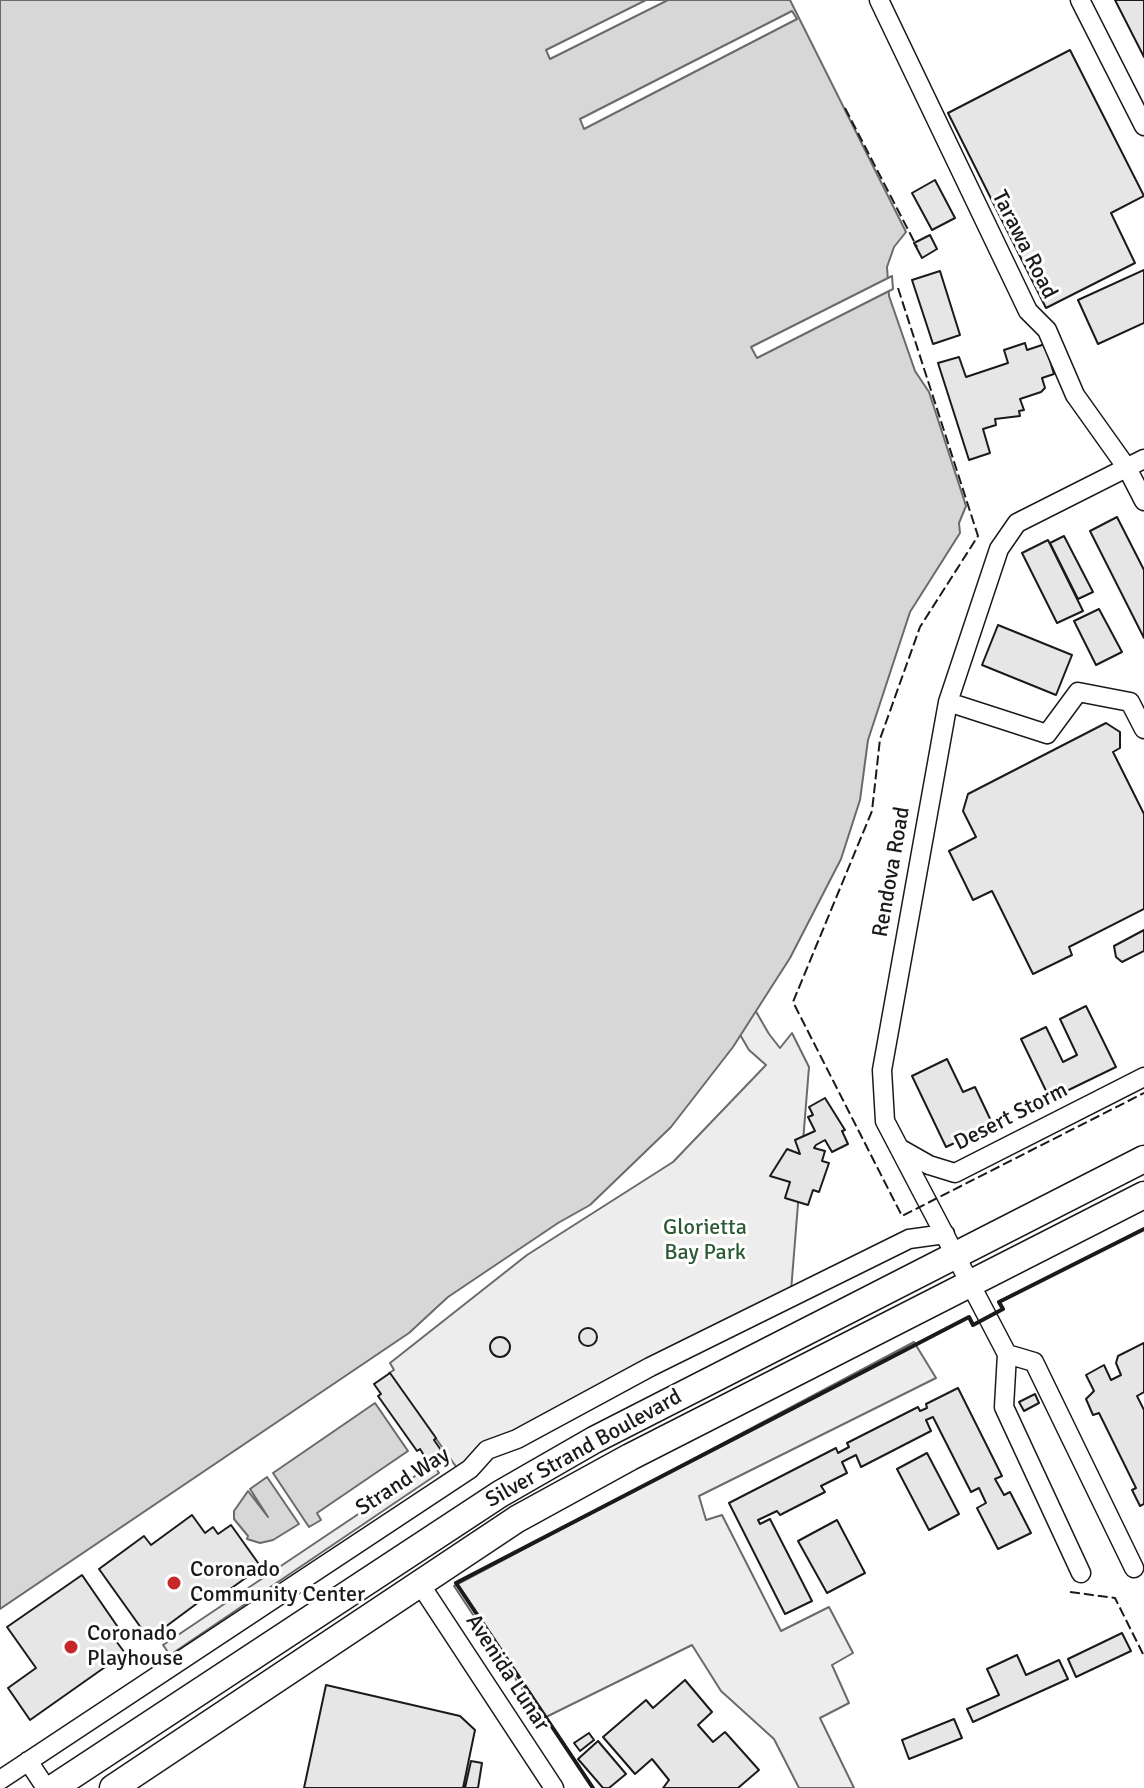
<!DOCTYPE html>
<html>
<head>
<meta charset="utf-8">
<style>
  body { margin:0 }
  canvas { display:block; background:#fff }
</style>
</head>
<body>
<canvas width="1144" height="1788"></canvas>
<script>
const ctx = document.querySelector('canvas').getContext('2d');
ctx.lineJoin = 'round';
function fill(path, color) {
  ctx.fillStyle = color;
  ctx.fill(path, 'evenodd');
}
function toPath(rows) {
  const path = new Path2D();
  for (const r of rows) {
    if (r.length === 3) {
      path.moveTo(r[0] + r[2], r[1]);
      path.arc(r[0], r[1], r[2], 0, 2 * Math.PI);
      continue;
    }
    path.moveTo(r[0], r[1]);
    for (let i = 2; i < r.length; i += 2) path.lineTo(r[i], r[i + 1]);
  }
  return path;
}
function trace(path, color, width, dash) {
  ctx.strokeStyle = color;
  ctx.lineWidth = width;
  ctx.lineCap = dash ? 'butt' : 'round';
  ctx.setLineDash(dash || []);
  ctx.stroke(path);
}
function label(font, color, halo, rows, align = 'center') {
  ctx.font = font + ' Signika,sans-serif';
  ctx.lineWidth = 6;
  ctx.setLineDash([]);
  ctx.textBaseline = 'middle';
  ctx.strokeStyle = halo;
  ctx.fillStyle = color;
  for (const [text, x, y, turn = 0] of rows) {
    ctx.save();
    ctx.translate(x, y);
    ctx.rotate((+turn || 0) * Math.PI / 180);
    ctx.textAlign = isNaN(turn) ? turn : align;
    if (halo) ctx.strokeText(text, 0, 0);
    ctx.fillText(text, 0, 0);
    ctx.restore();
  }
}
const built = toPath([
  [721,951,769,1034,780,1048,792,1033,809,1067,791,1291,457,1468,389,1373,394,1370,390,1363,527,1255,673,1162,766,1065,749,1050,698,963,721,951],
  [914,1342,936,1378,699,1496,706,1520,722,1515,781,1631,829,1607,853,1653,832,1665,849,1703,820,1718,854,1788,799,1788,774,1739,721,1691,692,1645,542,1719,454,1586,914,1342],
  [433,1464,439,1473,170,1655,163,1645,433,1464]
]);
const water = toPath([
  [0,0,790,0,906,232,894,247,887,267,889,296,915,371,929,392,966,506,959,523,960,533,910,612,868,740,860,800,841,859,790,958,733,1047,671,1127,590,1205,558,1223,448,1297,409,1333,0,1609,0,0],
  [375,1403,408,1451,317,1513,321,1520,309,1527,273,1473,375,1403],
  [267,1477,299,1524,273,1540,260,1543,247,1539,248,1536,234,1519,234,1511,248,1491,268,1517,250,1489,267,1477]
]);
const pier = toPath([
  [646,0,668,0,550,59,546,50,646,0],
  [792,11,797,19,584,129,580,119,792,11],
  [892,276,893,289,757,358,751,347,892,276]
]);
const building = toPath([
  [1115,0,1144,0,1144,57,1115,0],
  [1070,50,1144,196,1111,213,1135,263,1046,308,948,113,1070,50],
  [935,180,955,218,932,230,912,193,935,180],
  [930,235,937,249,922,258,914,243,930,235],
  [1144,270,1144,323,1098,344,1078,300,1144,270],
  [940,271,960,335,933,344,912,280,940,271],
  [1025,343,1027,350,1045,344,1054,374,1042,378,1045,388,1041,392,1020,399,1024,410,1019,411,1020,416,995,419,996,425,983,429,990,453,969,460,938,363,959,357,966,377,1008,363,1004,350,1025,343],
  [1117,517,1144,570,1144,638,1090,531,1117,517],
  [1064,536,1093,592,1078,599,1050,543,1064,536],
  [1048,540,1083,611,1057,623,1022,553,1048,540],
  [1099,609,1122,652,1096,665,1074,621,1099,609],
  [998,625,1072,655,1056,695,982,665,998,625],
  [1106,723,1120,732,1120,748,1113,752,1144,814,1144,909,1069,947,1072,955,1033,974,992,891,973,900,949,851,976,837,963,811,968,794,1106,723],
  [1144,930,1144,951,1122,962,1116,957,1114,946,1144,930],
  [1086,1006,1116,1067,1050,1099,1021,1039,1046,1027,1063,1062,1077,1055,1060,1019,1086,1006],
  [947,1059,963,1092,975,1087,993,1125,946,1147,912,1076,947,1059],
  [825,1098,845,1130,842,1131,848,1144,832,1152,825,1140,816,1145,814,1148,825,1151,822,1161,829,1163,819,1192,813,1190,808,1205,785,1198,790,1182,770,1176,787,1149,800,1154,795,1140,815,1131,808,1117,813,1115,809,1107,825,1098],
  [588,1337,9],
  [500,1347,10],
  [1144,1343,1144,1392,1137,1396,1144,1410,1144,1504,1140,1506,1132,1490,1136,1488,1099,1413,1093,1415,1086,1399,1094,1391,1086,1375,1104,1365,1111,1380,1121,1375,1116,1363,1118,1356,1144,1343],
  [390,1373,436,1438,434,1440,441,1450,427,1460,420,1449,417,1451,378,1396,381,1394,374,1384,390,1373],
  [958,1388,1002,1476,995,1479,1004,1495,1010,1492,1031,1533,998,1549,977,1508,986,1503,979,1488,971,1492,933,1417,926,1420,931,1431,861,1467,856,1455,842,1462,847,1473,821,1486,825,1492,780,1515,777,1511,758,1520,760,1524,770,1519,812,1601,785,1614,729,1503,836,1448,838,1453,849,1447,847,1443,918,1407,920,1411,927,1408,926,1404,958,1388],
  [1035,1394,1039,1403,1024,1411,1019,1402,1035,1394],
  [927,1453,959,1514,929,1530,897,1469,927,1453],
  [192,1515,205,1533,213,1527,218,1534,231,1525,261,1567,212,1602,207,1596,149,1639,99,1569,144,1536,151,1545,192,1515],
  [837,1520,865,1573,827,1593,798,1541,837,1520],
  [82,1575,124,1636,116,1641,125,1653,30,1720,8,1688,36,1668,7,1627,82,1575],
  [1122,1633,1131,1651,1076,1677,1068,1659,1122,1633],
  [1017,1655,1026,1675,1059,1660,1068,1679,973,1722,967,1709,999,1695,987,1669,1017,1655],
  [685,1680,712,1712,698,1725,713,1742,725,1732,759,1770,738,1788,663,1788,669,1780,652,1759,635,1774,603,1737,646,1700,653,1708,685,1680],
  [326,1685,460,1716,475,1730,463,1788,304,1788,326,1685],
  [954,1719,962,1738,909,1759,902,1740,954,1719],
  [589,1733,594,1740,580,1751,574,1743,589,1733],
  [598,1741,626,1774,609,1788,603,1788,578,1759,598,1741],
  [471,1761,482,1763,478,1788,465,1788,471,1761]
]);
const minor = toPath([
  [879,0,1028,311,1047,330,1075,395,1127,468,1144,501],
  [1080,0,1144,126],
  [948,702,1047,734,1078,692,1130,702,1144,729],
  [899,1148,929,1165,955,1173,1144,1077],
  [1007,1354,885,1121,882,1070,948,702,999,549,1017,523,1144,459],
  [1081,1573,1004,1407,1007,1354,1034,1362,1134,1568],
  [420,1584,554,1788],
  [28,1761,46,1788],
  [0,1780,470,1469,487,1450,517,1439,650,1367,909,1239,945,1234]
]);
const highway = toPath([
  [53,1788,500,1494,594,1440,1144,1159],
  [113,1788,517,1519,630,1457,1144,1195]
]);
const fence = toPath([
  [845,108,917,247],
  [898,288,978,536,920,627,880,739,872,811,793,1002,902,1216,1144,1093],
  [1070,1592,1115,1598,1144,1656]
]);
const wall = toPath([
  [593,1788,456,1583,969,1317,973,1325,1003,1309,999,1302,1144,1229]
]);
const markers = [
  [174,1583,8,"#c62828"],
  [71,1647,8,"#c62828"]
];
const streetNames = [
  ["Tarawa Road",1024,245,63],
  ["Rendova Road",892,872,-80],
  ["Desert Storm",1011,1117,-27],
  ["Silver Strand Boulevard",584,1449,-29],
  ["Strand Way",403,1482,-33],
  ["Avenida Lunar",507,1673,57]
];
const parkNames = [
  ["Glorietta",705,1228],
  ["Bay Park",705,1253]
];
const poiNames = [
  ["Coronado",190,1570],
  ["Community Center",190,1595],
  ["Coronado",87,1634],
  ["Playhouse",87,1659]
];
fill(built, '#ededed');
trace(built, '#6a6a6a', 2);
fill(water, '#d7d7d7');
trace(water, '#6a6a6a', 2);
fill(pier, '#fff');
trace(pier, '#6a6a6a', 2);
fill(building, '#e6e6e6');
trace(building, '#1a1a1a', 2);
trace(minor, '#1a1a1a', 21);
trace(highway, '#1a1a1a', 29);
trace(minor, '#fff', 18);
trace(highway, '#fff', 26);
trace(fence, '#1a1a1a', 2, [10, 4]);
trace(wall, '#1a1a1a', 4);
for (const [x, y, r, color] of markers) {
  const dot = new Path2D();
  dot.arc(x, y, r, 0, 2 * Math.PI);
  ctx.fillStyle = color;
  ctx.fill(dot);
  trace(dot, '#fff', 3);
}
label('22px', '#1a1a1a', '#fff', streetNames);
label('22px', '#2b5a34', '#fff', parkNames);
label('22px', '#1a1a1a', '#fff', poiNames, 'left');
</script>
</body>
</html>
